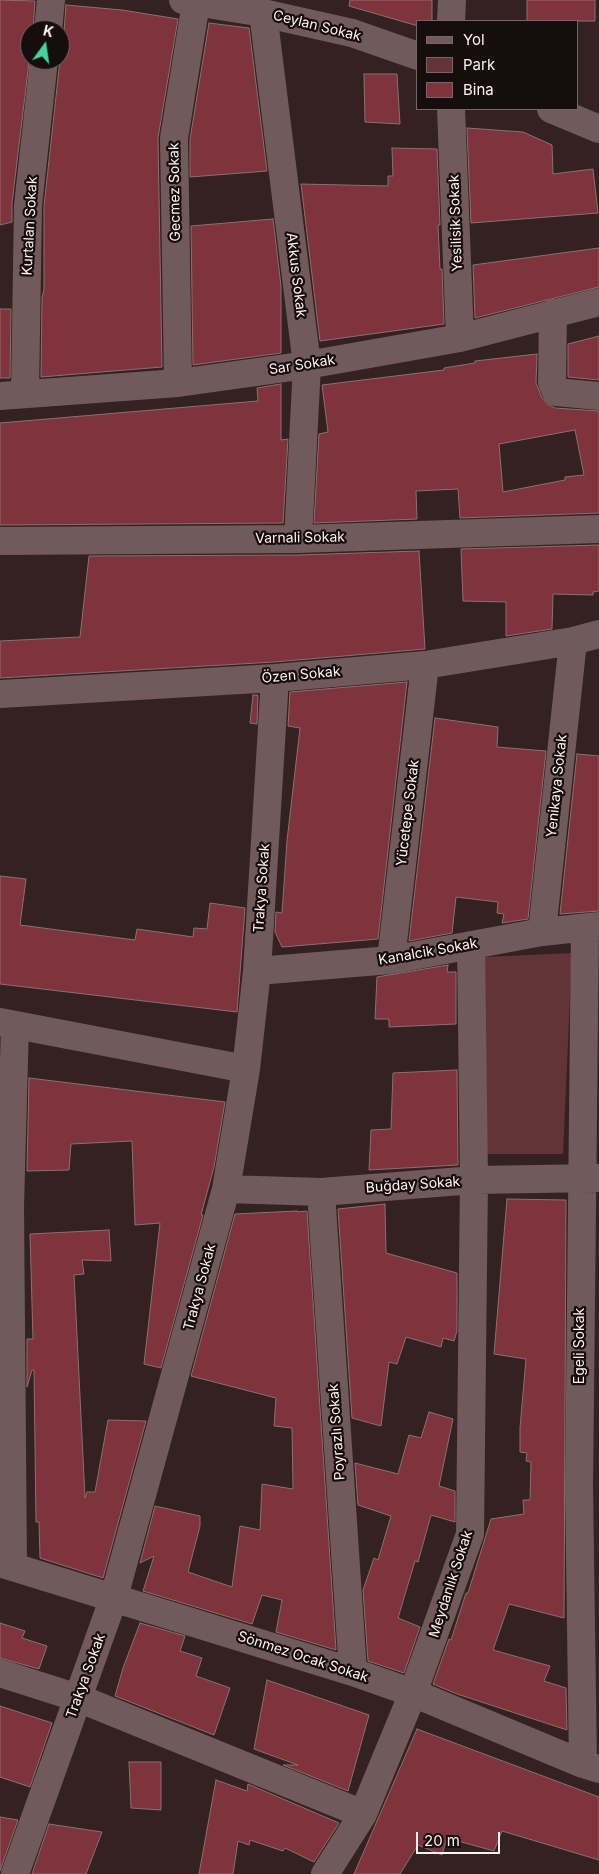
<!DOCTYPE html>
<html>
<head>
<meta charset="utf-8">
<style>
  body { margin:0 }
  #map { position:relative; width:599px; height:1874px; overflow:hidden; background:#342122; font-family:Inter,sans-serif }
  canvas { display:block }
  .legend { position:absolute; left:416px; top:20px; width:162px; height:90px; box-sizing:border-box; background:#160d0d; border:1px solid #736869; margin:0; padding:6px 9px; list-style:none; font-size:15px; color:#fff1f2 }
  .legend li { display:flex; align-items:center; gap:10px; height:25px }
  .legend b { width:25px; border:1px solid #736869 }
  .north { position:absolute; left:20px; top:20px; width:50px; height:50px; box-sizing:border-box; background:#160d0d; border:1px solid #736869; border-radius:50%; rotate:14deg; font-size:14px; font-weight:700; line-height:20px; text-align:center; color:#fff1f2 }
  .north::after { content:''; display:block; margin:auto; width:18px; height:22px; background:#42d4a0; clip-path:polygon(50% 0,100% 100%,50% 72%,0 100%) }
  .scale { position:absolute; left:416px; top:1832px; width:84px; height:22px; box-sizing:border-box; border:2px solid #fff1f2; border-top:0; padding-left:6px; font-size:15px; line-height:18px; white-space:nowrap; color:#fff1f2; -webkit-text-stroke:4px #160d0d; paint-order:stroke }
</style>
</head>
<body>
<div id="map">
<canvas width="599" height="1874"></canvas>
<ul class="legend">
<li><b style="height:6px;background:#715a5b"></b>Yol</li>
<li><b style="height:14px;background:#623438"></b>Park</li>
<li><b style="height:14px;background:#7f333d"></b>Bina</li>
</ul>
<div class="north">K</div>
<div class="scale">20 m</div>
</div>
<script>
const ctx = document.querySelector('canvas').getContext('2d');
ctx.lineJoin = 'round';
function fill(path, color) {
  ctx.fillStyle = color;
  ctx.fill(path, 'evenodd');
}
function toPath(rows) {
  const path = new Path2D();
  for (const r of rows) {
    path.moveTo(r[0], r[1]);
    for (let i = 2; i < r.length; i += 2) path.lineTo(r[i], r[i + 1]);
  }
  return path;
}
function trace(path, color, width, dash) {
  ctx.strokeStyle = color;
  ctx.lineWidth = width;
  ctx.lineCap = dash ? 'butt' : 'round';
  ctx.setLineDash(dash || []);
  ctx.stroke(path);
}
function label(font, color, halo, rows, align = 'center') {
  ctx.font = font + ' Inter,sans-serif';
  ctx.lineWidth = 4.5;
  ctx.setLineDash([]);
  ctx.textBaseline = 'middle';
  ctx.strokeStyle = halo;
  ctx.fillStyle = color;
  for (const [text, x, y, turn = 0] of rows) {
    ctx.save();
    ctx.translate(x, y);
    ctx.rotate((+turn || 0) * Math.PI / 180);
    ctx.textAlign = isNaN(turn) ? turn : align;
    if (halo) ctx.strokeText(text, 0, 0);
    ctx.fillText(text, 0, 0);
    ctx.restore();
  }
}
const green = toPath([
  [572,953,563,1154,475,1154,485,957]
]);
const building = toPath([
  [0,0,35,1,33,30,30,30,30,54,12,203,12,222,0,225,0,0],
  [350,0,432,0,432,21,418,21,418,26,349,6,350,0],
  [527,0,595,0,595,21,527,21,527,0],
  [66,5,122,10,178,19,158,138,162,367,41,377,42,298,44,289,44,206,60,60,60,40,64,32,66,5],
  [209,23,249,28,267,171,190,177,190,139,209,23],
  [364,74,397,74,400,124,365,122,364,74],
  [467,128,523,132,552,145,553,174,593,169,598,213,471,223,467,128],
  [392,148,437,149,440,225,438,225,440,269,442,269,444,324,320,341,301,184,388,186,388,176,393,176,392,148],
  [273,219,281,286,281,353,193,365,191,226,273,219],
  [599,248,599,287,475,318,473,265,599,248],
  [0,309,11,309,10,378,0,378,0,309],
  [599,336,599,380,568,377,568,344,599,336],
  [537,354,536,383,542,398,547,404,555,408,599,411,599,513,460,518,458,489,416,491,417,519,314,523,319,434,328,432,322,385,444,370,444,368,475,363,475,361,537,354],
  [575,430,584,475,565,477,565,480,503,492,499,444,575,430],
  [281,384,281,440,288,439,283,523,0,525,0,423,258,401,257,388,281,384],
  [599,545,599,591,593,592,593,595,553,594,552,629,506,636,506,602,463,601,461,549,599,545],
  [419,551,425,649,274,662,0,678,0,641,80,637,89,556,298,555,419,551],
  [407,682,378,939,282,947,275,932,276,912,282,913,287,841,300,728,288,726,290,692,407,682],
  [253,695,258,695,257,724,250,723,253,695],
  [435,718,498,727,497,747,546,751,528,919,502,923,504,914,497,913,498,902,456,897,452,933,409,941,435,718],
  [577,754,599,756,599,911,560,914,577,754],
  [0,876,26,879,20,925,135,940,137,929,193,937,194,928,207,929,210,903,245,908,237,1012,0,984,0,876],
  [448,965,447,972,456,972,456,1024,389,1027,389,1019,375,1019,377,977,448,965],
  [457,1070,458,1165,369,1170,371,1130,391,1129,393,1073,457,1070],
  [29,1078,225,1102,214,1167,201,1215,203,1215,161,1368,144,1364,160,1223,135,1225,132,1141,71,1144,69,1170,27,1171,29,1078],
  [507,1199,566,1200,564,1618,509,1604,493,1650,550,1666,544,1681,566,1688,567,1730,457,1694,433,1684,449,1639,451,1640,466,1593,468,1593,491,1519,524,1514,523,1500,530,1500,531,1462,526,1461,527,1453,520,1452,520,1428,526,1359,494,1354,507,1199],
  [385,1204,386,1253,457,1273,457,1331,454,1341,443,1338,441,1347,406,1337,397,1364,389,1362,381,1426,352,1418,338,1209,385,1204],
  [297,1211,297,1212,307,1211,336,1650,276,1632,282,1600,262,1595,252,1624,143,1591,154,1556,140,1563,155,1506,200,1516,200,1526,188,1572,232,1587,240,1526,260,1530,262,1484,293,1489,292,1428,274,1426,276,1398,191,1376,235,1214,297,1211],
  [109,1230,111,1261,82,1260,84,1274,74,1275,85,1498,87,1492,95,1492,108,1420,146,1421,103,1578,40,1558,39,1522,36,1522,34,1370,32,1370,27,1387,27,1339,33,1339,30,1234,109,1230],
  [429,1412,453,1419,439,1486,455,1491,455,1522,431,1515,418,1562,415,1561,398,1618,420,1627,404,1673,368,1661,363,1590,374,1558,378,1560,391,1516,358,1505,355,1463,398,1474,409,1435,421,1438,429,1412],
  [0,1623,25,1631,22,1638,47,1646,39,1669,0,1658,0,1623],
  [140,1623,185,1636,180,1651,202,1658,196,1676,230,1688,214,1735,115,1696,123,1668,140,1623],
  [267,1680,369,1715,348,1791,283,1765,298,1765,254,1749,267,1680],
  [0,1706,52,1723,30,1787,0,1777,0,1706],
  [417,1729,599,1797,599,1860,502,1831,494,1851,447,1838,442,1855,418,1845,400,1874,354,1874,417,1729],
  [129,1762,161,1762,161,1810,131,1808,129,1762],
  [216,1780,247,1791,248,1784,339,1823,314,1862,285,1848,283,1851,250,1840,249,1845,238,1841,233,1874,199,1874,216,1780],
  [0,1817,18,1820,0,1871,0,1817],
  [49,1824,102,1832,86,1874,32,1874,49,1824]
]);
const street = toPath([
  [183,0,263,13,352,33,418,56],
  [263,13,307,365,298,539],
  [451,21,452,0],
  [48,30,51,0],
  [451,109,460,338],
  [551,109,599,129],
  [553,313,552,383,556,392,599,396],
  [178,383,174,138,196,3],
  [25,393,28,205,44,60],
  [0,396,178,383,307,365,460,338,599,302],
  [0,541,298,539,599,529],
  [0,694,275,678,425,665,573,641,599,634],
  [542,932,573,641],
  [391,960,425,665],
  [257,971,391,960,542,932,599,926],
  [0,1022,246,1069],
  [226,1189,321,1192,474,1180,599,1178],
  [321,1192,353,1672],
  [0,1563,353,1672,413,1693,583,1764,599,1769],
  [13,1566,10,1206,15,1025],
  [0,1673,78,1698,363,1814],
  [583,1764,579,1487,585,928],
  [15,1874,114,1597,226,1189,246,1069,257,971,275,678],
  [325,1874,363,1814,413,1693,470,1534,474,1180,471,945]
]);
const streetNames = [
  ["Ceylan Sokak",317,26,14],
  ["Gecmez Sokak",175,192,-91],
  ["Yesilisik Sokak",456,223,-92],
  ["Kurtalan Sokak",30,226,-87],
  ["Akkus Sokak",296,275,83],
  ["Sar Sokak",302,365,-9],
  ["Varnali Sokak",300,538,-1],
  ["Özen Sokak",301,675,-5],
  ["Yenikaya Sokak",557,786,-84],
  ["Yücetepe Sokak",408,813,-83],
  ["Trakya Sokak",262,888,-86],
  ["Kanalcik Sokak",428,952,-10],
  ["Buğday Sokak",413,1185,-4],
  ["Trakya Sokak",200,1287,-75],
  ["Egeli Sokak",580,1346,-90],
  ["Poyrazlı Sokak",337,1432,-94],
  ["Meydanlık Sokak",451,1584,-72],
  ["Sönmez Ocak Sokak",303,1657,18],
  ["Trakya Sokak",86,1676,-70]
];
fill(green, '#623438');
fill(building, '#7f333d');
trace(building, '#897172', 1);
trace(street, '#715a5b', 28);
label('14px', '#fff1f2', '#160d0d', streetNames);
</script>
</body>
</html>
